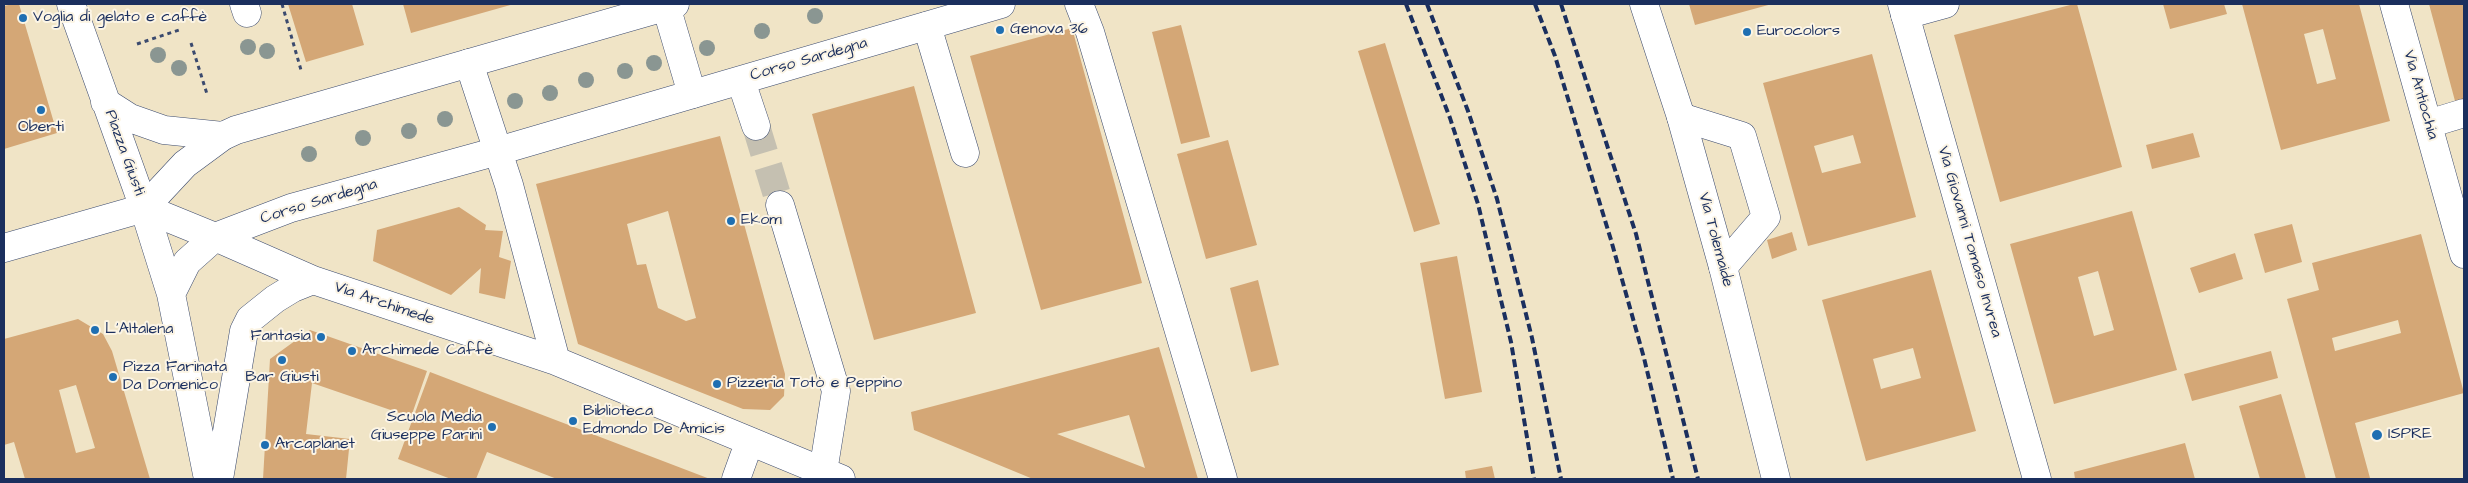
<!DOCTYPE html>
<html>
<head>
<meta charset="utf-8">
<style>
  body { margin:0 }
  #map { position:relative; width:2468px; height:483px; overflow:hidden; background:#f0e4c6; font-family:"Architects Daughter",sans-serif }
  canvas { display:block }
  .frame { position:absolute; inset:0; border:5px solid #1b2f5e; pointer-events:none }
</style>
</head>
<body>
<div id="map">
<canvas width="2468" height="483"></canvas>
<div class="frame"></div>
</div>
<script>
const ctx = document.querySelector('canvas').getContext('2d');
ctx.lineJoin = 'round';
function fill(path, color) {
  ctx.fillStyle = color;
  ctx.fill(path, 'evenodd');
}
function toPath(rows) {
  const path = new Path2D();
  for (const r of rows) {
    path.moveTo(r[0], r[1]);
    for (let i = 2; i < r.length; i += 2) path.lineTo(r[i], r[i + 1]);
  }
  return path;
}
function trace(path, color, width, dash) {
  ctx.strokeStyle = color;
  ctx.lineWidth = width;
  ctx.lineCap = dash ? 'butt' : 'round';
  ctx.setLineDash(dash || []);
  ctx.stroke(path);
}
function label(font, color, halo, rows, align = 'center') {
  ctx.font = font + ' "Architects Daughter",sans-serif';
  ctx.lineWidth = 4;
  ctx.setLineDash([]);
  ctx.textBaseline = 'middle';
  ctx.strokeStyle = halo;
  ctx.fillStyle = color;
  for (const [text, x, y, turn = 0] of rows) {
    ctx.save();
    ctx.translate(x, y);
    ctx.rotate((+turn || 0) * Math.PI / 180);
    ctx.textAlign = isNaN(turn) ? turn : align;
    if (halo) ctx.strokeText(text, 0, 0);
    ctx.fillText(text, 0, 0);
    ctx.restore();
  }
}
const building = toPath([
  [13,4,19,4,57,133,4,149,4,6],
  [288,4,352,4,364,45,306,62],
  [403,4,514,4,411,33],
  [1689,4,1772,4,1695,25],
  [2074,4,2077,4,2122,167,2000,202,1954,35],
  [2163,4,2224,4,2227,14,2170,29],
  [2242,4,2359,4,2390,121,2281,150],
  [2323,29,2336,79,2317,84,2304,34],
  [2429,4,2464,4,2464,99,2455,101],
  [1181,25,1210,137,1181,144,1152,32],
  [1072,28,1142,283,1041,310,970,56],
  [1385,43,1440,224,1414,232,1358,51],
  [1872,54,1916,217,1808,246,1763,83],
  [1853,135,1861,163,1822,173,1814,146],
  [914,86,976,313,874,340,812,114],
  [2193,133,2200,157,2152,169,2146,145],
  [720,136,785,374,784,396,770,410,743,409,578,344,536,184],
  [668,211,696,318,686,321,658,308,646,264,637,265,627,224],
  [1228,140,1257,245,1206,259,1177,154],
  [459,207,486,225,485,230,503,231,499,257,511,261,505,299,479,293,481,268,451,295,373,261,377,230],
  [2132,211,2177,370,2054,404,2010,244],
  [2098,271,2114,330,2094,336,2078,277],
  [2292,224,2302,262,2265,273,2254,234],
  [1792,232,1797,250,1772,259,1767,240],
  [2421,234,2464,393,2355,423,2370,478,2336,479,2287,299,2319,290,2312,263],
  [2398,320,2401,333,2335,351,2332,338],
  [2235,253,2243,279,2199,293,2190,268],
  [1457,256,1482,392,1445,399,1420,263],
  [1931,270,1976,431,1866,461,1822,300],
  [1913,348,1921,378,1881,389,1873,359],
  [1258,280,1279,365,1251,372,1230,288],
  [78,319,103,334,112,351,150,479,25,479,14,442,4,445,4,339],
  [76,385,95,448,76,453,59,390],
  [310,330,427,371,411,417,312,383,306,434,350,439,346,479,263,479,270,359],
  [1159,347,1198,479,1033,479,914,430,911,412],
  [1129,415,1145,468,1057,434],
  [2271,351,2278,378,2192,401,2184,374],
  [430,372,710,479,557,479,487,452,476,479,451,479,398,459],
  [2281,394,2306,479,2260,479,2239,406],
  [2185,443,2195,479,2075,479,2074,472],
  [1492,466,1495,479,1466,479,1465,471]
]);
const minorTunnel = toPath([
  [756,126,780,205]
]);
const path = toPath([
  [282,4,301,70],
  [191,43,207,94],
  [137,44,179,30]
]);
const minor = toPath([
  [71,4,144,208,171,294,208,479],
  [244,4,247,13],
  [1079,4,1090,32,1223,479],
  [2394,4,2464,254],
  [666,6,692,94],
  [1905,15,1945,4],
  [927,26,965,153],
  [469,63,509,185,556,361],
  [741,81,756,126],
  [105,102,130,118,164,130,223,136],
  [1681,117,1742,136,1766,217,1723,267],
  [2428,124,2464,113],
  [780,205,836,391,823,472],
  [171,294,187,262,215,237,313,280,556,361,841,479],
  [219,479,244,331,250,319,275,299,293,288,313,280],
  [736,479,749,443]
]);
const major = toPath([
  [1644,4,1681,117,1723,267,1776,479],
  [1902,4,2037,479],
  [144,208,215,237,291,208,498,151,1001,4],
  [4,248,144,208,185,164,223,136,236,130,675,4]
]);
const rail = toPath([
  [1406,4,1450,118,1478,204,1511,342,1534,479],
  [1427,4,1468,111,1497,199,1532,338,1561,479],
  [1535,4,1555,56,1611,240,1644,358,1673,479],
  [1561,4,1636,234,1698,479]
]);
const trees = [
  [815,16],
  [762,31],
  [248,47],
  [707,48],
  [267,51],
  [158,55],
  [654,63],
  [179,68],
  [625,71],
  [586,80],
  [550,93],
  [515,101],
  [445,119],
  [409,131],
  [363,138],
  [309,154]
];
const markers = [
  [23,18,5,"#1f6fb2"],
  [1000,30,5,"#1f6fb2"],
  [1747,32,5,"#1f6fb2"],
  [41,110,5,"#1f6fb2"],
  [731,221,5,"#1f6fb2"],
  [95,330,5,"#1f6fb2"],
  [321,337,5,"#1f6fb2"],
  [352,351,5,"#1f6fb2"],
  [282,360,5,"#1f6fb2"],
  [113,377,5,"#1f6fb2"],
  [717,384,5,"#1f6fb2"],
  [573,421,5,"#1f6fb2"],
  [492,427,5,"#1f6fb2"],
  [2377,435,6,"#1f6fb2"],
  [265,445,5,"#1f6fb2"]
];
const poiNames = [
  ["Voglia di gelato e caffè",33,18],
  ["Genova 36",1010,30],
  ["Eurocolors",1757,32],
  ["Oberti",41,128,"center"],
  ["Ekom",741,221],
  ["L'Altalena",105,330],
  ["Fantasia",311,337,"right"],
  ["Archimede Caffè",362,351],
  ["Pizza Farinata",123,368],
  ["Da Domenico",123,386],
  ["Bar Giusti",282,378,"center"],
  ["Pizzeria Totò e Peppino",727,384],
  ["Biblioteca",583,412],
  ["Edmondo De Amicis",583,430],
  ["Scuola Media",482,418,"right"],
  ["Giuseppe Parini",482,436,"right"],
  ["ISPRE",2388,435],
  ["Arcaplanet",275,445]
];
const streetNames = [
  ["Corso Sardegna",809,60,-16],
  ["Via Antiochia",2420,95,74],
  ["Piazza Giusti",124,153,70],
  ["Corso Sardegna",319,202,-17],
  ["Via Tolemaide",1715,240,75],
  ["Via Giovanni Tomaso Invrea",1969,242,74],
  ["Via Archimede",384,304,19]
];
fill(building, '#d4a776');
trace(minorTunnel, '#c5c0b1', 28, [28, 14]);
trace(minor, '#3b4a6e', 29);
trace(major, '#3b4a6e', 29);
trace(path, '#3b4a6e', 3, [4, 4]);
trace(minor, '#fff', 28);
trace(major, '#fff', 28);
trace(rail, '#1b2f5e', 4, [8, 4]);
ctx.fillStyle = '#8a9692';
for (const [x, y] of trees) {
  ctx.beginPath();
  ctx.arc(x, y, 8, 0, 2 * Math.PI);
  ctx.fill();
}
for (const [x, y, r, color] of markers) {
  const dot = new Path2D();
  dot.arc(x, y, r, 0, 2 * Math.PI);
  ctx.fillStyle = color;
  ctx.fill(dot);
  trace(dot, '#fcf5e5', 2);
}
label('16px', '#1b2f5e', '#fcf5e5', poiNames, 'left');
label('16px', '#1b2f5e', '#fcf5e5', streetNames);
</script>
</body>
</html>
